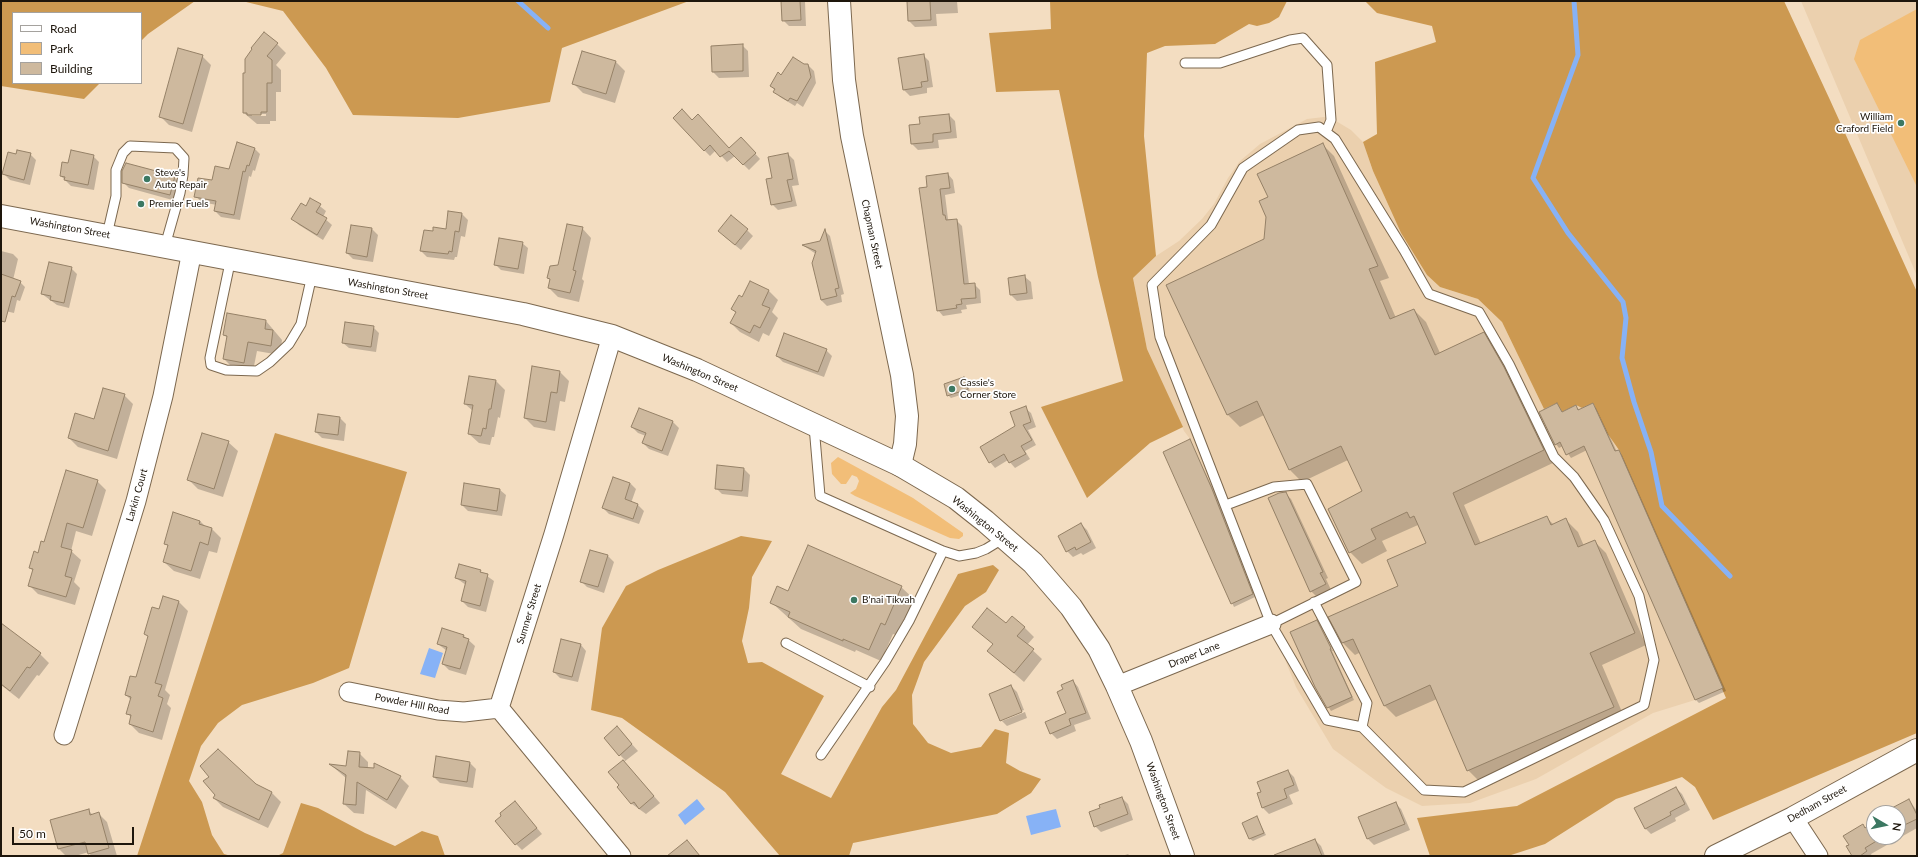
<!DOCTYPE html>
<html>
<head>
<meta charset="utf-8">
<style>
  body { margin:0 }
  #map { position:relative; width:1918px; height:857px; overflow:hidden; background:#f3ddc1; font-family:Lato,sans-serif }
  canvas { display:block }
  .frame { position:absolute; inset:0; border:2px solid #1e160c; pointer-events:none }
  .legend { position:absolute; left:12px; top:12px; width:130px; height:72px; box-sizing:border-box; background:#fff; border:1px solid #a5a29e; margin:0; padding:5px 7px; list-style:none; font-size:12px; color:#1e160c }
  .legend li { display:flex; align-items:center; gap:8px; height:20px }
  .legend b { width:20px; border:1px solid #a5a29e }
  .north { position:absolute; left:1866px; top:805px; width:40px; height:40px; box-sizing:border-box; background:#fff; border:1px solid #a5a29e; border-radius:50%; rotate:99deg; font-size:11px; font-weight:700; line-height:16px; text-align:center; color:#1e160c }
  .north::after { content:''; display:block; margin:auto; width:14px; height:18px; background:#3c7862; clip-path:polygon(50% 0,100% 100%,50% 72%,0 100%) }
  .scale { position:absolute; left:12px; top:827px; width:122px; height:18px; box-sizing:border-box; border:2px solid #1e160c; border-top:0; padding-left:5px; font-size:12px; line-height:14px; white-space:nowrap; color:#1e160c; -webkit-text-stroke:3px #fff; paint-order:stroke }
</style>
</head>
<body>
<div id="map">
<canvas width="1918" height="857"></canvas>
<div class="frame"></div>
<ul class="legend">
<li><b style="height:5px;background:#fff"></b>Road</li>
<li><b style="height:11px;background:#f2be78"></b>Park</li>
<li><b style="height:11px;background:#ceb99e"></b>Building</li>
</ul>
<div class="north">N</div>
<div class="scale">50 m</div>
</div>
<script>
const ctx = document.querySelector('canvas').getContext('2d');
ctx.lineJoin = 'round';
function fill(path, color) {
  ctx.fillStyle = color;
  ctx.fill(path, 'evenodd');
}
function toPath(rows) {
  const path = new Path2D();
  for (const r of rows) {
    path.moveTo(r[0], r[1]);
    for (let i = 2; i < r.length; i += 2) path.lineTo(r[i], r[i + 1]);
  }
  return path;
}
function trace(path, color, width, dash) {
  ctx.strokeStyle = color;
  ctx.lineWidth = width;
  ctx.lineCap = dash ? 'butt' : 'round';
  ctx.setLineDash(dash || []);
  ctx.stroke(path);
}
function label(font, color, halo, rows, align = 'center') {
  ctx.font = font + ' Lato,sans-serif';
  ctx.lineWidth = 3.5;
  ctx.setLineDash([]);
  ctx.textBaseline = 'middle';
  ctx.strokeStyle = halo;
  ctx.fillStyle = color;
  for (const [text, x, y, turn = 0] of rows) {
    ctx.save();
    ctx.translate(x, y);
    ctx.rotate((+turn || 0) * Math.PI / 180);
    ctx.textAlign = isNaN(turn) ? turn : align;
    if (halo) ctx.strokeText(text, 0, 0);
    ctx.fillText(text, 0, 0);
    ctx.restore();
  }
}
const built = toPath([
  [1801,1,1917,1,1917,276],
  [1324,117,1336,121,1351,130,1363,142,1373,171,1401,233,1427,275,1440,287,1478,299,1502,322,1544,409,1557,403,1562,412,1576,405,1582,408,1593,403,1607,433,1619,450,1723,688,1695,700,1653,713,1536,779,1470,803,1422,806,1386,788,1333,749,1296,687,1258,592,1190,439,1184,431,1147,349,1133,278,1156,256,1179,241,1202,219,1214,204,1228,178,1240,161,1260,144,1307,119]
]);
const green = toPath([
  [1917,9,1917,187,1854,59,1860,40],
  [838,457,913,498,963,533,963,536,959,539,950,538,855,496,850,493,856,489,859,481,857,477,852,475,846,484,841,484,832,474,831,463]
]);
const forest = toPath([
  [1,1,195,1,148,34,141,41,141,13,13,13,13,83,100,83,84,99,1,86],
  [242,1,689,1,562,48,550,102,458,118,353,115,326,68,283,11],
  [1050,1,1287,1,1279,17,1269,23,1257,26,1249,24,1215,44,1165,46,1147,53,1144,136,1156,256,1133,278,1147,349,1183,427,1150,443,1087,498,1041,407,1123,381,1098,277,1059,90,996,92,989,33,1051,29],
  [1365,1,1784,1,1830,100,1917,292,1917,733,1713,820,1695,787,1682,777,1616,799,1545,844,1508,856,1430,856,1417,818,1517,806,1726,698,1619,450,1607,433,1593,403,1582,408,1576,405,1562,412,1557,403,1544,409,1502,322,1478,299,1440,287,1427,275,1401,233,1373,171,1363,142,1377,134,1375,62,1436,42,1432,26,1377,13],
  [275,433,407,472,349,668,313,683,242,705,218,723,201,746,189,781,202,802,212,835,224,854,231,856,137,856],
  [741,536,772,541,752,577,749,608,742,641,748,663,762,662,824,696,781,774,831,798,882,707,896,690,958,574,993,565,999,570,986,592,965,606,924,662,912,695,913,724,928,743,951,753,981,747,995,729,1009,733,1006,763,1020,771,1041,779,1031,793,997,814,853,843,849,856,780,856,725,792,622,718,591,710,602,628,626,586,658,570],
  [301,803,318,808,365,833,395,846,422,831,438,836,445,856,277,856,283,853]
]);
const water = toPath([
  [429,648,443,653,435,678,420,674],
  [697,799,705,809,685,825,678,815],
  [1056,809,1061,827,1031,835,1026,816]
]);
const shadow = toPath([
  [782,1,805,2,806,26,789,26,783,20],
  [908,1,957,1,958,13,936,14,937,26,915,27,909,21],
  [277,44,286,53,276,65,281,70,281,92,276,92,276,121,270,121,270,124,257,124,244,113,246,74],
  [252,114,266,114,266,116,252,116],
  [742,45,748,51,749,77,719,78,713,72],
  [583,52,616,62,625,71,615,103,583,93,574,84],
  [923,55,929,61,933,87,927,88,927,93,910,96,904,90],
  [202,56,211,65,192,132,169,125,160,116],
  [803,65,808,65,814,71,816,83,803,107,797,103,795,106,780,97,771,86,782,76],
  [949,115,955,121,957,138,938,140,939,148,918,150,912,144,921,125],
  [692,122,729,149,741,138,760,159,749,170,735,156,727,162,716,150,710,156,704,150],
  [1322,144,1334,156,1389,278,1380,281,1396,318,1414,310,1426,322,1440,353,1484,334,1496,346,1555,462,1464,505,1481,544,1546,517,1554,525,1566,520,1578,532,1584,546,1594,541,1606,553,1646,645,1602,665,1625,719,1480,782,1468,770,1437,699,1396,717,1384,705,1361,652,1355,655,1343,643,1330,617,1399,587,1427,543,1418,525,1382,541,1387,551,1362,564,1350,552,1364,492,1348,460,1302,482,1290,470,1264,415,1240,427,1228,415,1167,286,1265,240,1269,197],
  [254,148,260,154,255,171,253,170,251,177,249,176,240,220,221,217,215,211,217,205,201,202,196,196,230,170],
  [30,154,36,160,30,185,10,180,4,174,17,155],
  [788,154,794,160,799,185,792,186,797,206,778,210,772,204,773,178],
  [93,156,99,162,94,190,71,186,61,176,68,164],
  [948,174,953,180,955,193,945,195,948,219,949,221,956,220,962,226,969,284,974,284,980,290,981,303,966,305,967,309,961,310,962,313,943,316,938,310,928,188],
  [174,177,180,183,176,201,129,188,123,182],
  [311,199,326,211,323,217,332,225,323,240,299,225,293,219,306,207],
  [462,214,468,220,465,237,461,236,457,257,455,257,454,260,427,257,421,251,434,232,447,230],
  [582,228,591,238,582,279,584,281,579,302,558,297,549,288,551,280,548,278,559,266],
  [372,229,378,235,373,262,353,259,347,253],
  [747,230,753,236,741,250,725,237],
  [825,231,830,236,844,294,841,295,842,302,827,306,821,300,816,254,804,246,821,242],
  [522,243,528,248,524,274,501,270,495,264],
  [1,251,13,254,18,259,13,280,20,282,25,287,20,301,17,300,14,313,1,310],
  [71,268,77,274,69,308,57,305,42,294],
  [1025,277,1031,282,1033,299,1017,301,1011,295],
  [751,282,769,291,778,300,772,312,778,318,769,336,763,333,759,342,740,332,731,323,736,313,732,309,743,298],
  [228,314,266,321,282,340,280,355,257,351,253,371,233,368,224,359,228,338,224,335],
  [373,327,379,333,376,352,349,348,343,343],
  [826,350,832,356,824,377,783,362,777,356],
  [560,372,569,381,565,402,560,401,555,431,534,427,525,418],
  [964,378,967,381,970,392,951,398,948,395],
  [496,381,505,390,500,418,498,417,494,437,492,437,490,445,479,443,469,434,473,411,465,404],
  [124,395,133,404,117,459,78,447,69,438,95,420],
  [1557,404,1563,413,1576,407,1580,410,1592,404,1596,408,1617,452,1618,451,1622,455,1726,691,1699,703,1696,700,1587,450,1571,458,1563,446,1559,448,1556,444],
  [1025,408,1031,413,1036,427,1028,430,1036,445,1025,451,1030,459,1015,468,1008,460,995,468,990,462,1017,427],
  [639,409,673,422,679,428,668,456,649,449,643,443,646,436,638,433,632,427],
  [319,415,340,418,346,424,344,441,322,438,316,432],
  [1190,441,1215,493,1255,597,1234,607,1164,452],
  [228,442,238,451,223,497,198,489,189,480],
  [744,469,750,475,748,497,722,494,716,488],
  [97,481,106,490,92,536,76,531,71,551,81,560,74,582,80,588,75,605,38,594,29,585,33,571,30,568,44,543],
  [630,483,636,489,631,503,638,505,644,511,639,524,609,514,603,508],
  [465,484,500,490,506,495,502,516,468,511,462,505],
  [1285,493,1291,499,1328,578,1326,579,1331,590,1317,597,1311,591],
  [174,513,200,521,206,527,212,529,221,538,217,553,209,551,200,579,174,571,164,562,169,547,165,543],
  [1081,524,1087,530,1096,548,1083,555,1081,553,1073,557,1067,551],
  [590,551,608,556,614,562,604,593,587,587,581,581],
  [480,571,494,581,486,612,468,607,462,601,466,585,456,578],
  [901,587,914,599,898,636,893,634,881,661,856,650,855,652,801,629,771,602,788,592],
  [179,602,188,611,165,690,170,695,167,704,171,708,162,740,139,733,130,724,132,718,127,713,131,700,126,695,137,679,149,637,145,634],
  [1316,621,1333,651,1332,651,1354,700,1331,711,1316,687],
  [1,624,40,654,49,663,39,676,37,675,19,699,1,685],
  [1006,625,1025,628,1034,637,1027,645,1042,659,1024,682,988,651],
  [442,629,464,636,475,646,466,675,449,670,443,664,447,651,438,644],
  [581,645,586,651,578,682,560,678,554,672],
  [1073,681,1078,687,1091,719,1074,725,1076,731,1057,739,1051,733,1067,714,1064,690],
  [1011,686,1017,692,1024,710,1002,719,1002,721,1025,712,1027,718,1007,726,1001,720],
  [623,734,638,751,624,762,660,803,646,814,632,804,618,787,621,785,610,772,625,760,620,755],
  [359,753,368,762,368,768,400,777,409,786,396,809,366,790,364,814,354,813,344,804,346,778,332,766,347,767],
  [470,763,476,769,473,788,440,783,434,777],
  [1288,771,1294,777,1299,791,1289,795,1293,804,1269,814,1263,808,1258,794],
  [255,785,272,793,281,802,268,828,223,807,214,798],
  [1676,788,1682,794,1690,810,1675,818,1676,821,1651,834,1645,828],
  [1122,798,1128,804,1133,820,1101,832,1095,826],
  [1909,800,1917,811,1917,828,1871,854,1872,856,1854,856,1850,845,1862,825,1865,828,1874,823,1874,837,1898,837,1898,813,1891,813],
  [515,802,542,834,522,850,516,844],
  [1395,803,1401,809,1410,830,1374,845,1368,839,1359,817],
  [88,810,93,815,98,813,107,822,117,856,91,856,89,852,75,856,66,856,59,849,51,820],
  [1257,818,1266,835,1253,841,1250,839],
  [1315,840,1321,846,1325,856,1300,856],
  [1128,854,1130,856,1122,856]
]);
const stream = toPath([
  [518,1,548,28],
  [1574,1,1578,55,1533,178,1568,233,1623,302,1626,318,1622,358,1634,402,1651,452,1662,506,1730,576]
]);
const building = toPath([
  [781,1,800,1,801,20,782,21,781,1],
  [907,1,930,1,931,20,908,21,907,1],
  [264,32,278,43,267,56,272,60,272,83,267,83,267,112,261,112,261,115,247,115,247,113,243,113,243,73,245,73,245,59,252,49,251,48,264,32],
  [743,44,743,71,712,72,711,46,743,44],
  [178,48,203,55,183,124,159,117,178,48],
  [582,51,616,61,606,94,572,84,582,51],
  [924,54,928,81,921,82,922,87,903,90,898,58,924,54],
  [793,57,804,64,808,64,811,77,797,101,790,98,788,101,773,92,775,89,770,86,778,72,781,75,793,57],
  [682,109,692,120,698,114,729,148,741,137,756,153,743,165,729,151,720,157,710,145,704,151,673,118,682,109],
  [949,114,951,132,933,134,933,142,911,144,909,125,920,124,919,117,949,114],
  [237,142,255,148,249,166,247,165,245,172,243,171,234,215,214,211,216,201,194,197,198,178,212,180,215,166,229,169,237,142],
  [1323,143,1378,266,1369,269,1390,319,1414,309,1435,355,1484,332,1504,367,1544,450,1453,493,1475,545,1547,516,1551,525,1566,518,1578,547,1595,540,1635,633,1590,653,1614,707,1467,771,1430,685,1384,706,1353,639,1342,643,1328,617,1398,586,1387,560,1426,543,1414,516,1410,518,1407,512,1371,529,1376,539,1349,553,1328,509,1362,491,1341,446,1289,470,1257,401,1227,415,1166,285,1264,239,1266,217,1259,201,1268,197,1257,174,1323,143],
  [17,150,31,153,24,180,2,174,8,152,16,154,17,150],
  [71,150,94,155,88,185,64,180,65,177,60,176,62,162,68,163,71,150],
  [788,153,793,179,787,180,792,201,771,205,766,179,772,178,768,157,788,153],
  [126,163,175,176,170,195,122,183,122,171,126,163],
  [948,173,950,188,940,189,943,215,945,215,946,220,957,219,964,284,975,283,976,298,961,299,962,304,956,305,957,308,937,311,919,188,927,187,926,176,948,173],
  [310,198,321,204,316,212,327,218,317,235,291,219,301,203,306,206,310,198],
  [448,211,462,213,459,232,455,231,452,252,449,251,448,254,420,251,424,230,433,231,433,227,446,229,448,211],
  [731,215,748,229,735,245,718,231,731,215],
  [567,224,583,227,573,270,576,271,570,293,548,288,550,279,547,278,550,266,558,265,567,224],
  [351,225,372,228,367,257,346,253,351,225],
  [825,229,839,288,835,289,837,296,821,300,812,263,816,251,802,245,820,241,825,229],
  [499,238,523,242,518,269,494,265,499,238],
  [49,262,72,267,64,303,50,300,51,296,41,294,49,262],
  [1,274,21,281,15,297,12,296,5,322,1,321,1,274],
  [1025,275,1027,293,1010,295,1008,278,1025,275],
  [750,281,769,290,762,305,770,308,760,328,754,325,750,333,730,323,736,312,731,309,739,295,742,297,750,281],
  [227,313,266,320,265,329,273,330,271,346,248,342,244,363,223,359,227,336,223,335,227,313],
  [345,322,374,326,371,347,342,343,345,322],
  [784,333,827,349,818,372,776,356,784,333],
  [532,366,560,371,557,393,551,392,546,422,524,418,532,366],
  [469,376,496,380,491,409,489,409,486,429,483,428,481,436,468,434,473,405,464,404,469,376],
  [964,377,968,389,947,396,944,384,964,377],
  [103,388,125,394,108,451,68,438,75,413,94,419,103,388],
  [1557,403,1562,412,1576,405,1578,410,1593,403,1615,451,1619,450,1723,688,1695,700,1584,446,1566,455,1560,442,1555,445,1539,412,1557,403],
  [1026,406,1031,422,1023,425,1032,440,1021,446,1026,454,1009,463,1004,454,989,463,980,447,1015,426,1010,412,1026,406],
  [639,408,673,421,662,451,642,443,646,433,631,427,639,408],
  [318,414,340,417,338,435,315,432,318,414],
  [202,433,229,441,214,489,187,480,202,433],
  [1190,439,1212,489,1253,594,1231,604,1163,452,1190,439],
  [717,465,744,468,742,491,715,489,717,465],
  [66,470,98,480,83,528,67,523,61,547,72,550,65,576,72,578,66,597,28,586,33,569,29,568,34,551,38,553,41,541,44,542,66,470],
  [613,477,630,483,625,499,638,504,633,519,602,508,613,477],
  [464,483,500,489,497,511,461,505,464,483],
  [1286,492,1323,572,1320,573,1326,584,1310,592,1268,498,1279,493,1286,492],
  [173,512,200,521,199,524,212,528,208,545,200,542,191,571,163,562,168,545,164,544,173,512],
  [1081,523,1091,542,1076,550,1075,547,1066,552,1058,536,1081,523],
  [808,545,902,586,885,625,881,623,869,650,843,639,843,641,788,617,790,612,770,603,777,586,788,591,808,545],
  [590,550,608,555,598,587,580,582,590,550],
  [459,564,481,570,480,572,488,574,480,606,461,601,466,581,455,578,459,564],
  [163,596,179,601,155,683,162,685,158,696,163,698,153,732,129,724,131,715,126,714,131,697,125,695,130,676,136,677,148,636,144,634,152,607,159,609,163,596],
  [987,608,1006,623,1012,616,1025,627,1017,636,1034,649,1014,673,987,651,993,644,972,627,987,608],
  [1317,620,1331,648,1330,649,1352,697,1327,708,1315,687,1290,632,1317,620],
  [1,623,41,653,30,668,27,667,10,691,1,684,1,623],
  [442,628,464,635,463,637,469,639,460,669,442,664,447,647,437,644,442,628],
  [561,639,581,644,572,677,553,672,561,639],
  [1073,680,1086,713,1069,719,1071,725,1050,734,1045,722,1066,713,1057,692,1063,689,1061,685,1073,680],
  [1011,685,1022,712,1000,721,989,694,1011,685],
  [617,726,632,744,619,756,604,738,617,726],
  [218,749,256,784,272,792,259,820,213,798,215,795,203,781,209,777,200,766,218,749],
  [348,751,360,752,359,767,374,768,374,763,401,776,387,800,357,782,356,805,343,804,346,775,329,764,346,766,348,751],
  [436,756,470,762,467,782,433,777,436,756],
  [623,760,654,796,639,809,634,802,631,804,617,787,619,785,608,772,623,760],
  [1288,770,1294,785,1284,789,1287,798,1262,808,1257,793,1261,792,1257,782,1288,770],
  [1676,787,1685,804,1670,812,1671,815,1645,829,1634,808,1676,787],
  [1122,797,1128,814,1094,827,1089,812,1100,808,1099,805,1122,797],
  [1909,799,1917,815,1917,819,1898,828,1898,813,1889,813,1891,811,1890,809,1909,799],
  [515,801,537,828,515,845,495,821,501,816,500,813,515,801],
  [1396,802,1405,824,1367,839,1358,817,1396,802],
  [89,809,90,815,99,812,109,848,88,854,85,842,58,849,50,820,89,809],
  [1257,816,1264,833,1249,839,1242,823,1257,816],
  [1874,822,1874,837,1883,837,1865,848,1867,851,1860,856,1852,856,1846,846,1849,845,1843,836,1863,824,1865,828,1874,822],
  [1315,839,1322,856,1274,856,1274,855,1315,839],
  [687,840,700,856,667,856,687,840]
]);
const service = toPath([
  [1185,63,1220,63,1290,40,1303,38,1327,65,1331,120,1326,132],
  [1319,127,1335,139,1404,250,1429,294,1479,312,1509,364,1554,457,1574,477,1604,520,1639,596,1654,660,1644,705,1464,792,1424,790,1362,727,1327,720,1271,624,1160,337,1152,285,1211,225,1243,168,1298,130,1319,127],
  [107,235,116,196,116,170,123,153,130,146,175,148,184,158,183,175,180,193,165,246],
  [231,258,210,358,211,365,226,370,257,371,270,362,289,344,301,324,312,275],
  [814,426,820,496,943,551,959,556,976,553,986,549,1004,538],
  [1226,505,1274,487,1307,484,1356,582,1271,624],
  [1314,602,1367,703,1362,727],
  [786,643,870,687],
  [821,755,885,662,909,621,943,551]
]);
const minor = toPath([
  [612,336,554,534,499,708,621,856],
  [1117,686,1271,624],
  [349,692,438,710,464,712,499,708],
  [64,735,136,501,163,396,192,251],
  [1793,818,1818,856]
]);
const tertiary = toPath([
  [839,1,844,80,852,136,902,375,907,416,905,444,900,465]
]);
const secondary = toPath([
  [1,216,523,314,612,336,697,370,900,465,956,498,985,521,1033,563,1071,607,1099,649,1117,686,1141,741,1183,856],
  [1716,856,1793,818,1917,750]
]);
const markers = [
  [1901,123,4,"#3c7862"],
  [147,179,4,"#3c7862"],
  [141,204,4,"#3c7862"],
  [952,389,4,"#3c7862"],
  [854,600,4,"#3c7862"]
];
const poiNames = [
  ["William",1893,117,"right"],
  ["Craford Field",1893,129,"right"],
  ["Steve's",155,173],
  ["Auto Repair",155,185],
  ["Premier Fuels",149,204],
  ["Cassie's",960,383],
  ["Corner Store",960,395],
  ["B'nai Tikvah",862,600]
];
const streetNames = [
  ["Washington Street",70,228,10],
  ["Chapman Street",872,234,78],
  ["Washington Street",388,289,10],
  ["Washington Street",700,373,23],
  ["Larkin Court",137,495,-74],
  ["Washington Street",985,524,39],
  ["Sumner Street",529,614,-73],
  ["Draper Lane",1194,655,-22],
  ["Powder Hill Road",412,704,11],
  ["Washington Street",1163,801,70],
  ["Dedham Street",1817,804,-29]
];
fill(built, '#ebd0ae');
fill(green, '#f2be78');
fill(forest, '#cc9951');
fill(water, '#87b2f6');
fill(shadow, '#0003');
trace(stream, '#87b2f6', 5);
fill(building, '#ceb99e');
trace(building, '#958167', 1);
trace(service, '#7c684f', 11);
trace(minor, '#7c684f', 21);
trace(tertiary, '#7c684f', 24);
trace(secondary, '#7c684f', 24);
trace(service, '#fff', 9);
trace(minor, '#fff', 19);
trace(tertiary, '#fff', 22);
trace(secondary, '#fff', 22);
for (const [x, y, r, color] of markers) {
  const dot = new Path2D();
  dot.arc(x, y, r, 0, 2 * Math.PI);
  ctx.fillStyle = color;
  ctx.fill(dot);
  trace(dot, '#fff', 1.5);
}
label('10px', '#1e160c', '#fff', poiNames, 'left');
label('10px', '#1e160c', '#fff', streetNames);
</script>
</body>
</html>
